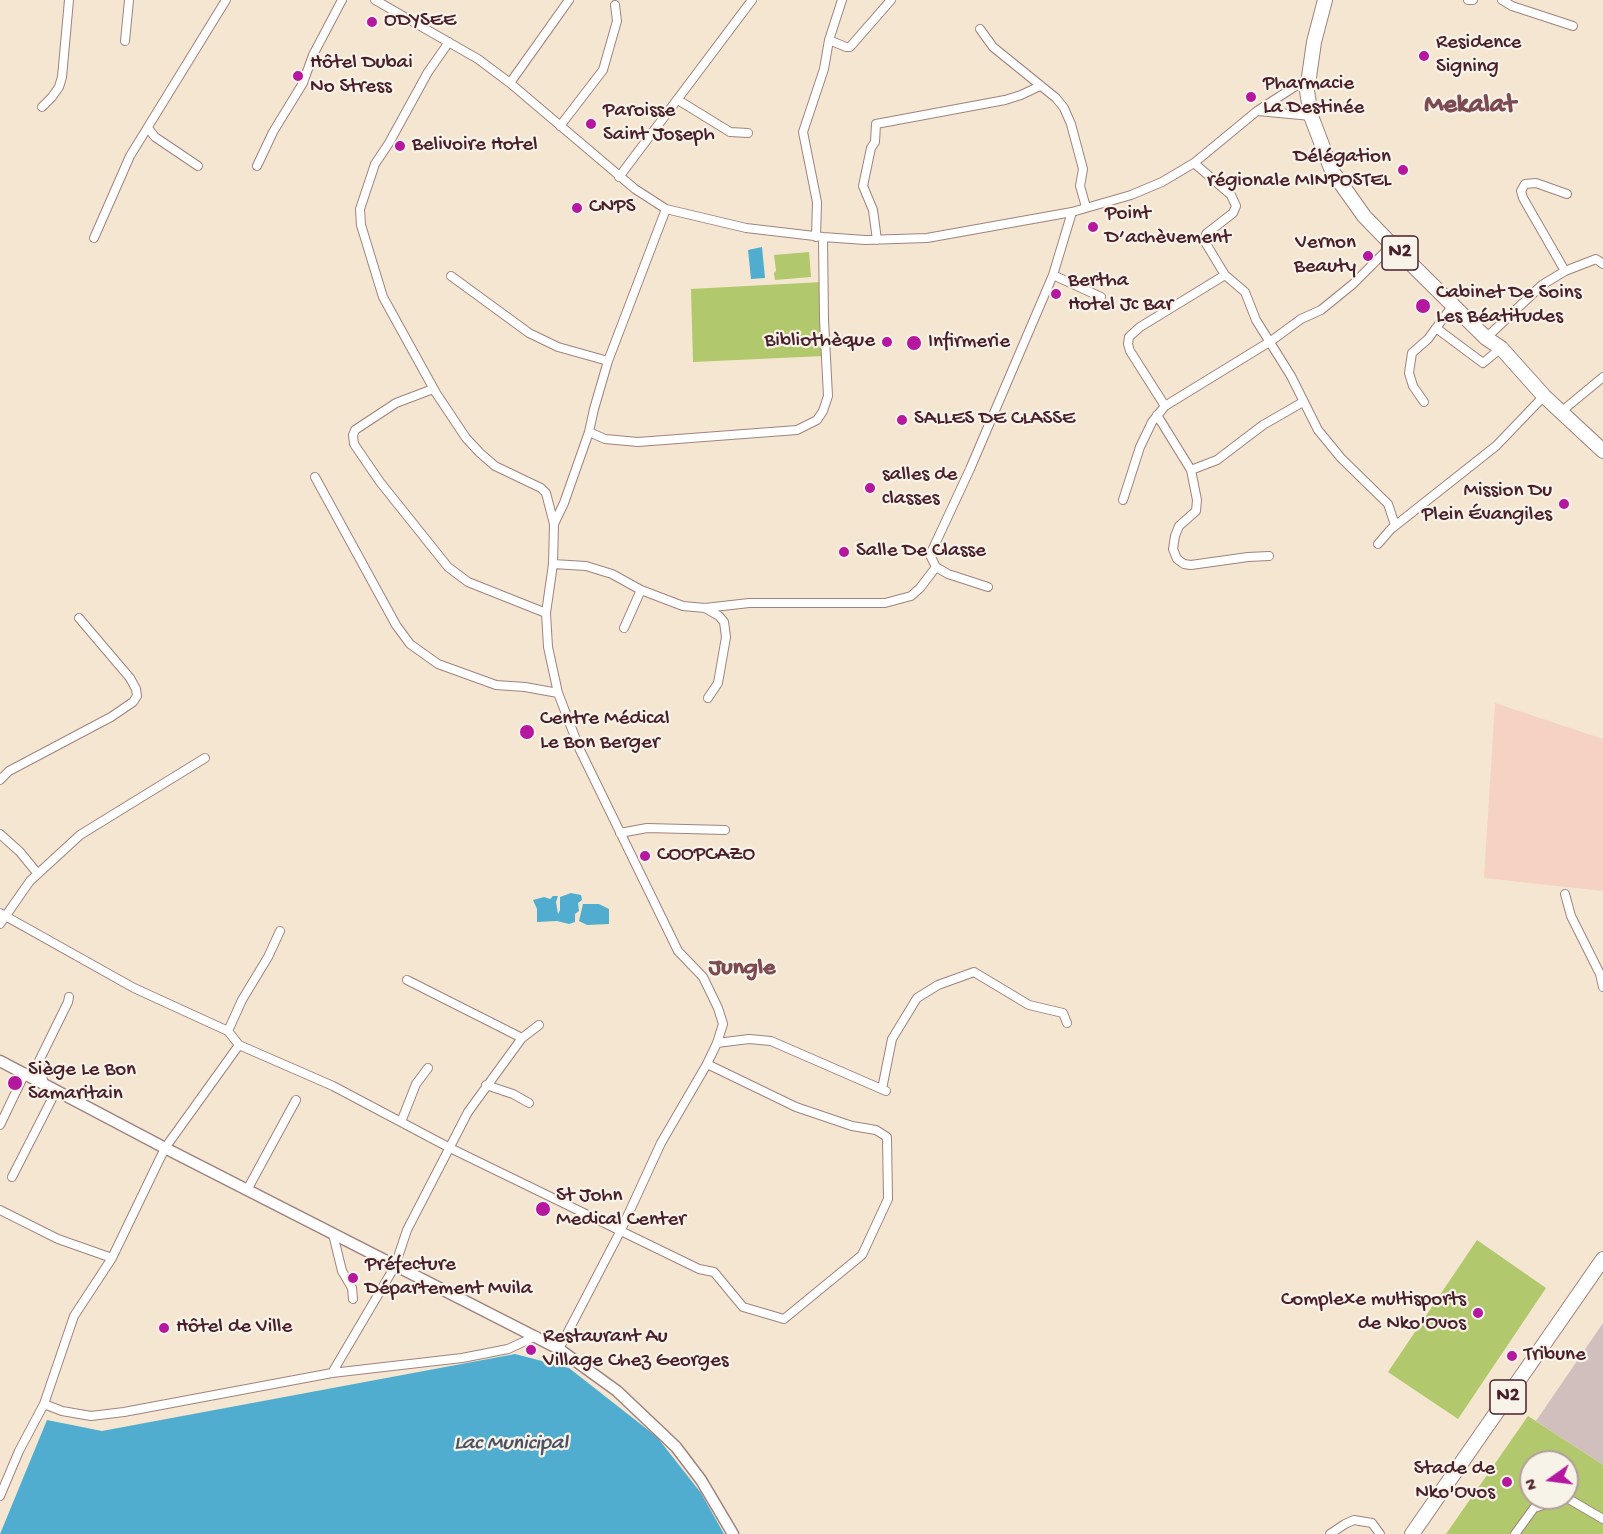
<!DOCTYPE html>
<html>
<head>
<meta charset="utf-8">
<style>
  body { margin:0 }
  #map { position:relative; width:1603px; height:1534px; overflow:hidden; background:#f5e6d1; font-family:"Gochi Hand",sans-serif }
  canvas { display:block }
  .north { position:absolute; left:1519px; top:1450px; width:60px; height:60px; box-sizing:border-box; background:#f7f3e8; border:2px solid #b29e9c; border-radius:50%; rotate:256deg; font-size:16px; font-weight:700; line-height:24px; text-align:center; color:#4a1f2b }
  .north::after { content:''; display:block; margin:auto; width:21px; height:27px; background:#b5179e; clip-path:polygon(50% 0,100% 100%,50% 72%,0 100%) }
</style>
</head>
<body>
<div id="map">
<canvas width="1603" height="1534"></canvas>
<div class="north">N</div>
</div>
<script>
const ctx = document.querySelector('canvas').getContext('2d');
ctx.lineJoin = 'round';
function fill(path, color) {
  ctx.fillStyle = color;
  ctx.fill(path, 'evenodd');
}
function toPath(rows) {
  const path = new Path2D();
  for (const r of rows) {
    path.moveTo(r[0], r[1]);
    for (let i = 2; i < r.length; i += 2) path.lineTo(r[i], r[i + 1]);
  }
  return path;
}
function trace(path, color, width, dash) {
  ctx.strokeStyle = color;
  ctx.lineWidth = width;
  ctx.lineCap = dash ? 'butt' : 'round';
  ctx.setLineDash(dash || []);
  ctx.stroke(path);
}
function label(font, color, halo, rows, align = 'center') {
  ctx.font = font + ' "Gochi Hand",sans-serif';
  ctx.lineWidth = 4.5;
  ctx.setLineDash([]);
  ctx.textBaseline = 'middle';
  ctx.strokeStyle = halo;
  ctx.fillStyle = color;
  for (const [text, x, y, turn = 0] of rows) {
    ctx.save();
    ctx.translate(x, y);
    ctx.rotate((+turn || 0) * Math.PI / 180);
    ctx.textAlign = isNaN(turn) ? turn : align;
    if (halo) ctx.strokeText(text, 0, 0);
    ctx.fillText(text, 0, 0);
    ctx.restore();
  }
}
const built = toPath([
  [1495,703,1603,739,1603,891,1484,878]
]);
const industrial = toPath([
  [1603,1323,1603,1465,1536,1421]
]);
const green = toPath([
  [809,252,811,277,775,280,774,273,776,271,774,255],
  [822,282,824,356,693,362,691,289],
  [1477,1240,1546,1288,1458,1419,1388,1372],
  [1528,1416,1603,1465,1603,1534,1446,1534],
  [1531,1462,1567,1462,1567,1498,1531,1498]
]);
const water = toPath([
  [762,247,765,278,751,279,748,250],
  [571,893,581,895,582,900,578,903,579,911,575,914,575,922,569,924,557,921,537,922,537,909,533,900,544,897,550,899,553,896,558,896,556,902,558,914,560,910,560,897],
  [583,904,599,904,609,909,609,924,587,925,579,921],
  [515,1354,569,1368,657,1437,701,1493,724,1534,0,1534,47,1420,102,1431]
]);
const minor = toPath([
  [375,0,478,59,510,83,635,189,666,209,746,228,823,237,865,240,927,238,1072,212,1131,195,1162,182,1194,163,1257,111,1308,78],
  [1468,0,1473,0],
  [1502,0,1512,6,1573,26],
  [980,29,993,47,1056,98,1064,108,1071,124,1083,169,1080,186,1086,207],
  [829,40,846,47,850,47,891,0],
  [125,41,129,0],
  [449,42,428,72,389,143,375,164,360,209,361,225,383,297,436,393,466,438,480,453,495,466,541,488,546,493,554,524],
  [510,83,569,0],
  [678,100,730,132,748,133],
  [42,107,52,97,59,87,62,77,69,0],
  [1258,111,1311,116],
  [560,126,603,70,617,21,615,5],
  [148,128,155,137,198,166],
  [1194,163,1231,195,1236,206,1233,213,1206,234,1205,242,1225,275,1245,292,1256,320,1291,376,1318,430,1341,458,1388,504,1395,525],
  [257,166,273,132,303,83,313,55,342,0],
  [619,177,752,0],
  [816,237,817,202,803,132,824,69,829,40,842,0],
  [94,238,130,156,226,0],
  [877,240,873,210,863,186,871,148,875,142,876,124,1005,100,1021,95,1040,86],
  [1565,271,1523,198,1521,191,1525,184,1536,183,1567,194],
  [1053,275,1101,297],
  [451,276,529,333,558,347,608,361],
  [1436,328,1483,363,1501,348],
  [1486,338,1542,285,1565,271,1596,259,1603,264],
  [433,389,396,403,355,430,353,435,354,444,380,482,448,567,468,582,546,613],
  [1424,402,1413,386,1409,373,1412,353,1428,339,1453,305],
  [1165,406,1130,351,1128,344,1129,337,1140,327,1225,275],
  [1562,411,1603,377],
  [1157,415,1191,470,1197,500,1196,511,1179,526,1175,536,1173,549,1177,559,1184,564,1191,565,1248,557,1269,556],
  [589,432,605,439,638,442,797,430,817,420,823,411,828,396,824,320,823,237],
  [1191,470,1217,460,1263,425,1303,402],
  [315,477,396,625,410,644,438,664,496,685,525,687,558,693],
  [1123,500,1140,447,1152,422,1165,406,1271,341,1301,319,1321,310,1353,284,1392,245],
  [1378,544,1391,529,1496,446,1544,396],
  [553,564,586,566,612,574,641,590,683,606,705,608,749,603,885,603,911,596,920,588,936,567],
  [988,587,948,574,936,567,930,555,970,469,1053,275,1072,212],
  [705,608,719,616,724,622,726,637,718,683,708,698],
  [624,628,641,590],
  [0,780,9,771,111,717,133,702,137,696,136,689,130,678,79,618],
  [620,833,647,828,725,830],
  [0,834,20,852,38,874],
  [1565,894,1571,916,1600,974,1603,987],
  [0,913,134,988,228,1031,239,1045,333,1086,450,1148,699,1269,714,1272,743,1307,784,1319,862,1255,888,1199,887,1137,876,1130,852,1126,796,1107,707,1064],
  [0,924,30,881,80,835,205,758],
  [407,980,522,1038],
  [228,1031,242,1000,268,957,280,931],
  [717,1043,749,1039,771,1041,886,1091],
  [44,1085,39,1061,68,1002,69,997],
  [486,1085,513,1094,529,1103],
  [882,1089,892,1039,917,998,938,985,974,972,1029,1005,1063,1013,1067,1023],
  [401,1122,416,1084,428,1068],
  [0,1125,25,1073],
  [12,1177,56,1091],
  [247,1190,296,1100],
  [0,1210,58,1239,112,1258],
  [333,1234,342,1271,352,1288,353,1299],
  [559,1349,621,1230,661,1143,707,1064,717,1043,723,1024,718,1008,703,977,678,951,580,750,558,693,548,647,546,613,553,564,554,524,564,503,589,432,594,409,608,361,666,209],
  [332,1373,395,1266,407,1230,468,1112,522,1038,539,1025],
  [44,1404,62,1411,91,1416,124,1412,332,1373,462,1358,508,1349,536,1336],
  [0,1496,19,1451,44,1404,74,1316,112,1258,165,1148,239,1045],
  [1567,1498,1603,1519],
  [1330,1534,1345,1524,1354,1520,1372,1523,1380,1534],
  [1515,1534,1534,1508,1565,1498]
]);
const tertiary = toPath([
  [0,1061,165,1148,559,1349,617,1391,676,1447,701,1480,733,1534]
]);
const trunk = toPath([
  [1325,0,1314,42,1307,91,1311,116,1332,171,1364,216,1392,245,1486,338,1501,348,1544,396,1603,451],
  [1412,1534,1603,1259]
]);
const markers = [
  [372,22,6,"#b5179e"],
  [1424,56,6,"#b5179e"],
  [298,76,6,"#b5179e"],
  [1251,97,6,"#b5179e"],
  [591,124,6,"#b5179e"],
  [400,146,6,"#b5179e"],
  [1403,170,6,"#b5179e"],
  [577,208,6,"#b5179e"],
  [1093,227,6,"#b5179e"],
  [1368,256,6,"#b5179e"],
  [1056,294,6,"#b5179e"],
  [1423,306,8,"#b5179e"],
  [887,342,6,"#b5179e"],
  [914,343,8,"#b5179e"],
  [902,420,6,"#b5179e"],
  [870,488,6,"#b5179e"],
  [1564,504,6,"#b5179e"],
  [844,552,6,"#b5179e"],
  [527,732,8,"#b5179e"],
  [645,856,6,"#b5179e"],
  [15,1083,8,"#b5179e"],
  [543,1209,8,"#b5179e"],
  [353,1278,6,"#b5179e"],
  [1478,1313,6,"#b5179e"],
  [164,1328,6,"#b5179e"],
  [531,1350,6,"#b5179e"],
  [1512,1356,6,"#b5179e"],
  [1507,1482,6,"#b5179e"]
];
const shields = [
  [1400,253,36],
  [1508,1397,36]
];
const shieldNames = [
  ["N2",1400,253],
  ["N2",1508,1397]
];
const poiNames = [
  ["ODYSEE",384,22],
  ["Residence",1436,44],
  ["Signing",1436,68],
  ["Hôtel Dubai",310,64],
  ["No Stress",310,88],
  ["Pharmacie",1263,85],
  ["La Destinée",1263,109],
  ["Paroisse",603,112],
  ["Saint Joseph",603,136],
  ["Belivoire Hotel",412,146],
  ["Délégation",1391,158,"right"],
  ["régionale MINPOSTEL",1391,182,"right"],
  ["CNPS",589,208],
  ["Point",1105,215],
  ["D’achèvement",1105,239],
  ["Vernon",1356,244,"right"],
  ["Beauty",1356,268,"right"],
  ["Bertha",1068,282],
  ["Hotel Jc Bar",1068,306],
  ["Cabinet De Soins",1436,294],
  ["Les Béatitudes",1436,318],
  ["Bibliothèque",875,342,"right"],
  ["Infirmerie",928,343],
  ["SALLES DE CLASSE",914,420],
  ["salles de",882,476],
  ["classes",882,500],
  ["Mission Du",1552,492,"right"],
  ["Plein Évangiles",1552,516,"right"],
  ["Salle De Classe",856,552],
  ["Centre Médical",540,720],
  ["Le Bon Berger",540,744],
  ["COOPCAZO",657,856],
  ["Siège Le Bon",28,1071],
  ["Samaritain",28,1095],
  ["St John",556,1197],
  ["Medical Center",556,1221],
  ["Préfecture",365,1266],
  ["Département Mvila",365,1290],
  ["Complexe multisports",1466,1301,"right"],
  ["de Nko'Ovos",1466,1325,"right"],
  ["Hôtel de Ville",176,1328],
  ["Restaurant Au",543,1338],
  ["Village Chez Georges",543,1362],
  ["Tribune",1524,1356],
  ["Stade de",1495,1470,"right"],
  ["Nko'Ovos",1495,1494,"right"]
];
const waterNames = [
  ["Lac Municipal",511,1445]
];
const quarterNames = [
  ["Jungle",742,969]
];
const districtNames = [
  ["Mekalat",1470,107]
];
fill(built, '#f6d2c3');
fill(industrial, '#d1bfbd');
fill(green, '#b2c86c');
fill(water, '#51adcf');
trace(minor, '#a0827e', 10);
trace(tertiary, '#a0827e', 13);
trace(trunk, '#a0827e', 16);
trace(minor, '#fff', 8);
trace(tertiary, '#fff', 10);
trace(trunk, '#fff', 14);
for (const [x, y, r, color] of markers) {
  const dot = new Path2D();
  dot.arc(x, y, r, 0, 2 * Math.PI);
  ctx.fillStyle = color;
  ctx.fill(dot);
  trace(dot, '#f7f3e8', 2);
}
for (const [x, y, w] of shields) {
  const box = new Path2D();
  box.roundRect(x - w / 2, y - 17, w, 34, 4.5);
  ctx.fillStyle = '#f7f3e8';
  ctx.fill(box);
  trace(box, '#4a1f2b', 1.5);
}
label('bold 20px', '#4a1f2b', null, shieldNames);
label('21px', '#4a1f2b', '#f7f3e8', poiNames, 'left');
label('italic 22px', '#4c5164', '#f7f3e8', waterNames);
label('bold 24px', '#7c4a52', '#f7f3e8', quarterNames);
label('bold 27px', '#7c4a52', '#f7f3e8', districtNames);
</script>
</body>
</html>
